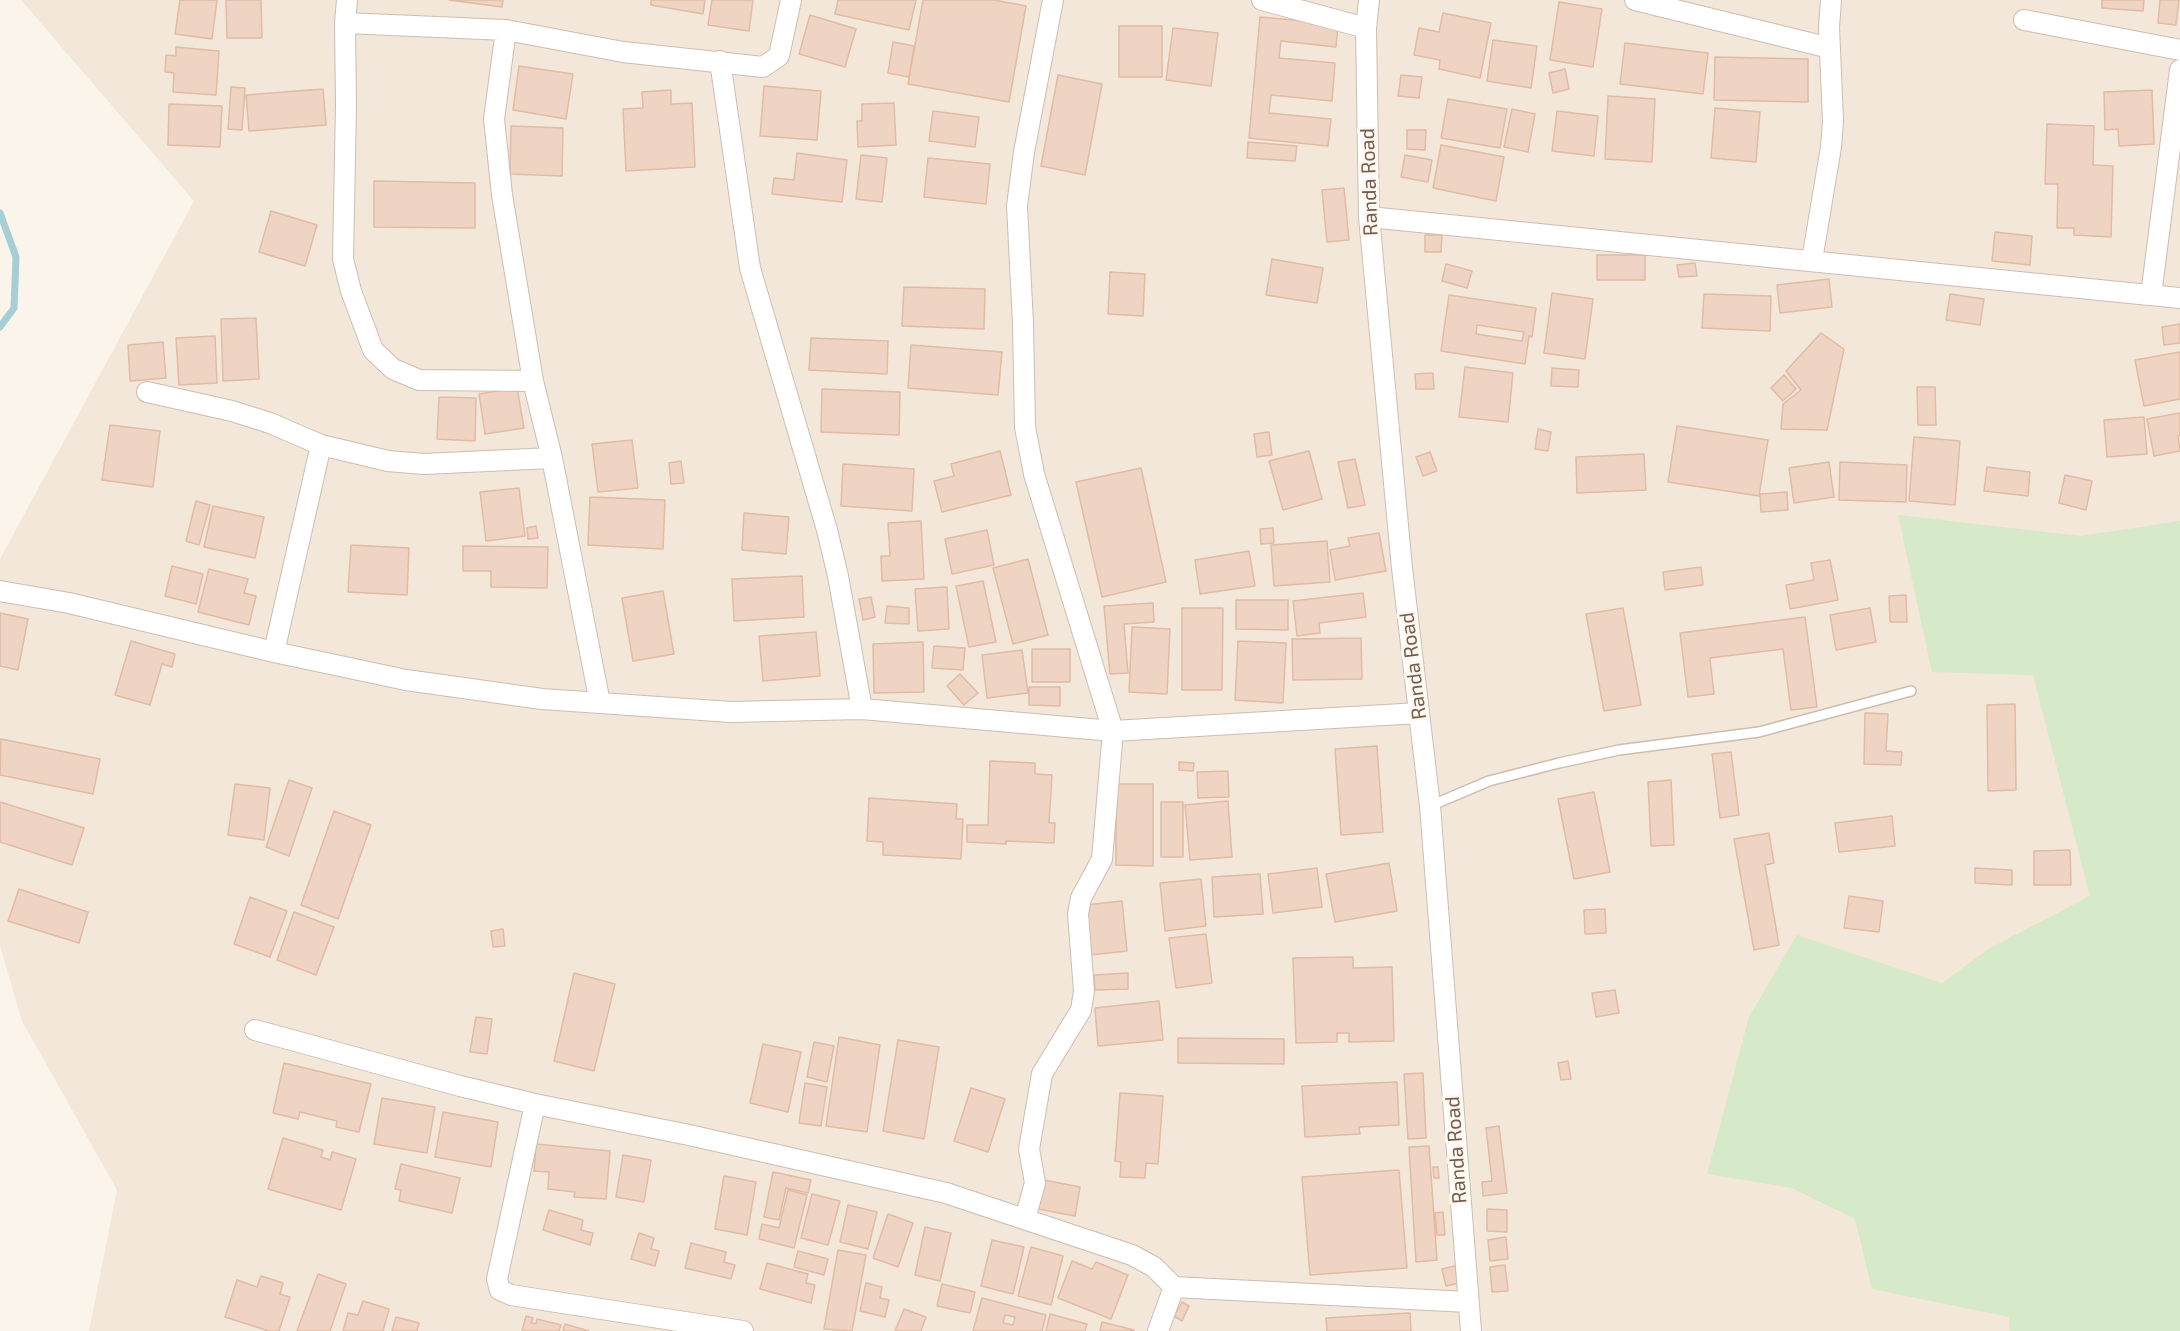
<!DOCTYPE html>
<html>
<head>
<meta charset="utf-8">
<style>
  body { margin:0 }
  canvas { display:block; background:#fbf4ea }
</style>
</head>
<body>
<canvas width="2180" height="1331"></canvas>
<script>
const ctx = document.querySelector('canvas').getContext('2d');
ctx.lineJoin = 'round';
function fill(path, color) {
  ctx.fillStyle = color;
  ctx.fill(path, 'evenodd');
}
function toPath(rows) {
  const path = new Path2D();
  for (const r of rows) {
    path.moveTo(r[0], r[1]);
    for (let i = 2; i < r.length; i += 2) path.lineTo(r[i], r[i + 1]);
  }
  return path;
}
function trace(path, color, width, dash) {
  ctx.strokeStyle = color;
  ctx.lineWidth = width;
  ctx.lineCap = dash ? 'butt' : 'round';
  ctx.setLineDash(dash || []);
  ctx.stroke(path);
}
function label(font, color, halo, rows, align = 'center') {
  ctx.font = font + ' "Exo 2",sans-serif';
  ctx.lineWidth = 6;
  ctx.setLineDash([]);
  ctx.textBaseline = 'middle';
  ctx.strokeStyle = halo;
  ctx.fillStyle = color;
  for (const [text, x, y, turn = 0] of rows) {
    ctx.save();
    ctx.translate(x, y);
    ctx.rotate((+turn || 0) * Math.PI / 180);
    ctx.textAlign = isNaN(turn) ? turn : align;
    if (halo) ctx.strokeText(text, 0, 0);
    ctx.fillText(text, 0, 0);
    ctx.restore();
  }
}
const residential = toPath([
  [21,0,2180,0,2180,1331,89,1331,117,1190,22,1021,0,946,0,559,194,201]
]);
const green = toPath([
  [1898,515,2081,536,2180,521,2180,1331,2010,1331,2009,1317,1872,1289,1855,1219,1792,1188,1707,1174,1749,1017,1797,935,1942,983,1990,948,2090,896,2033,675,1932,672]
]);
const stream = toPath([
  [0,213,16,257,14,308,0,327]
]);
const building = toPath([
  [180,0,217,0,212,39,175,34,180,0],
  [226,0,261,0,262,38,227,38,226,0],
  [449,0,503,0,502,7,449,0],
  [651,0,705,0,703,14,651,5,651,0],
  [712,0,753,0,749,31,708,25,712,0],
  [838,0,916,0,909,30,835,14,838,0],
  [923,0,994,0,1026,6,1009,102,908,84,923,0],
  [2102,0,2144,0,2143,11,2102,8,2102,0],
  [2160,0,2179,0,2176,25,2158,23,2160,0],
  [1559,2,1602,9,1593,67,1550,60,1559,2],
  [1443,13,1491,23,1480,78,1439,69,1440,60,1414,55,1419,28,1439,32,1443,13],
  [810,15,856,29,845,67,799,54,810,15],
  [1260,17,1338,24,1336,47,1281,41,1279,58,1335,63,1332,101,1271,95,1269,113,1331,119,1328,146,1249,138,1260,17],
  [1119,26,1162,26,1162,77,1119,77,1119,26],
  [1173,28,1218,33,1211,86,1166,80,1173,28],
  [1493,40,1537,46,1531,88,1487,81,1493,40],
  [893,42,914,46,909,77,888,73,893,42],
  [1625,43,1708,53,1703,94,1620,84,1625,43],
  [176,47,219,51,216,95,173,92,174,73,165,72,166,55,176,56,176,47],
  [1715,57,1808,59,1808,102,1714,100,1715,57],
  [519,66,573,74,566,119,513,110,519,66],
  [1565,69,1569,89,1553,93,1549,73,1565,69],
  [1058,75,1102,84,1085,175,1041,166,1058,75],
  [1401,75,1422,77,1419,98,1398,96,1401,75],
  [764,86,821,91,817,140,760,136,764,86],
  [231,87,245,88,242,130,228,129,231,87],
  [323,89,326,125,249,131,246,95,323,89],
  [671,90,671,104,692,103,695,167,626,171,623,109,643,108,642,92,671,90],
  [2152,90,2154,144,2119,146,2118,129,2105,130,2104,92,2152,90],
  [1608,96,1655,99,1652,162,1605,159,1608,96],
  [1448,99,1507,109,1500,148,1441,138,1448,99],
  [894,103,896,145,858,147,857,121,862,121,862,104,894,103],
  [169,104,222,106,220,147,168,145,169,104],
  [1715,108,1760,112,1756,162,1711,158,1715,108],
  [1512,109,1535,114,1528,152,1504,147,1512,109],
  [933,111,979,117,975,147,929,141,933,111],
  [1557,111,1598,116,1594,156,1552,151,1557,111],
  [2047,124,2094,126,2093,165,2113,166,2111,237,2074,235,2074,228,2057,228,2058,184,2045,184,2047,124],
  [511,126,563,128,562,176,510,174,511,126],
  [1407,130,1426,130,1425,150,1407,149,1407,130],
  [1248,142,1297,146,1295,161,1247,158,1248,142],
  [1441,145,1504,157,1496,201,1433,188,1441,145],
  [797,153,847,160,842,202,772,194,774,178,794,180,797,153],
  [861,155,887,158,882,202,856,199,861,155],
  [1405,155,1432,160,1428,182,1401,177,1405,155],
  [928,158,990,164,986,204,924,197,928,158],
  [374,181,475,183,475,228,374,227,374,181],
  [1344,188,1349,240,1327,242,1322,190,1344,188],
  [271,211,317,225,305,266,259,252,271,211],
  [1995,232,2032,236,2030,265,1992,261,1995,232],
  [1425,235,1442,235,1441,252,1425,252,1425,235],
  [1597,255,1645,255,1645,280,1597,280,1597,255],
  [1272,259,1323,268,1317,303,1266,295,1272,259],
  [1695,263,1697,276,1679,277,1677,265,1695,263],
  [1446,264,1472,271,1467,288,1442,281,1446,264],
  [1110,272,1145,274,1143,316,1108,314,1110,272],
  [1829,279,1832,307,1780,313,1777,285,1829,279],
  [904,287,985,289,984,329,902,326,904,287],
  [1552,293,1593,299,1585,359,1544,353,1552,293],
  [1704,294,1771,296,1770,331,1702,328,1704,294],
  [1950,294,1984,299,1980,325,1946,320,1950,294],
  [1449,295,1536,308,1532,337,1529,336,1525,364,1441,351,1449,295],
  [1477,325,1524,332,1522,341,1476,334,1477,325],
  [256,318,259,379,223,381,221,319,256,318],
  [2180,324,2180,343,2164,345,2162,327,2180,324],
  [1821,333,1844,349,1827,430,1781,429,1783,404,1801,390,1786,371,1821,333],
  [215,336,217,383,179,385,176,338,215,336],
  [811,338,888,341,887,374,809,370,811,338],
  [163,342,166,378,130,381,128,345,163,342],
  [911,345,1002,352,998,395,908,388,911,345],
  [2180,352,2180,399,2144,406,2135,360,2180,352],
  [1465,367,1513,373,1508,422,1459,417,1465,367],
  [1552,368,1579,370,1578,387,1551,386,1552,368],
  [1433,373,1434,389,1416,389,1415,374,1433,373],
  [1784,375,1796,389,1783,401,1771,388,1784,375],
  [1917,387,1935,387,1936,425,1918,425,1917,387],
  [517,388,524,428,485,434,479,394,517,388],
  [822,389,900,392,899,435,821,432,822,389],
  [439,397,476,398,475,441,437,439,439,397],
  [2180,413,2180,435,2178,436,2180,451,2154,456,2147,419,2180,413],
  [2144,417,2147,454,2107,457,2104,420,2144,417],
  [110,425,160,431,153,487,102,480,110,425],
  [1677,426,1768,440,1759,496,1668,482,1677,426],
  [1538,429,1551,432,1548,451,1535,449,1538,429],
  [1269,432,1272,455,1257,457,1254,434,1269,432],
  [1914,437,1960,441,1955,505,1909,501,1914,437],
  [632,440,638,488,598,492,592,444,632,440],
  [1000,451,1011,495,942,512,934,481,954,476,951,464,1000,451],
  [1309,451,1322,499,1283,510,1269,461,1309,451],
  [1430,452,1437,471,1423,476,1416,457,1430,452],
  [1644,454,1646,490,1577,493,1576,457,1644,454],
  [1355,459,1365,505,1348,508,1338,462,1355,459],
  [681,461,684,483,671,484,669,463,681,461],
  [1829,462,1834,497,1794,503,1789,468,1829,462],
  [1840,462,1907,465,1906,502,1839,500,1840,462],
  [843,464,914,469,912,511,841,506,843,464],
  [1987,467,2030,472,2028,496,1984,491,1987,467],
  [1141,468,1166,582,1102,597,1076,482,1141,468],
  [2065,475,2092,481,2086,510,2059,503,2065,475],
  [519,488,525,536,486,541,480,492,519,488],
  [1787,492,1788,510,1761,512,1760,494,1787,492],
  [590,497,665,500,663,549,588,545,590,497],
  [196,501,210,505,199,545,186,541,196,501],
  [213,506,264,517,255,558,204,547,213,506],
  [744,513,789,517,786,554,742,550,744,513],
  [921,521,924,579,882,581,881,556,890,556,888,523,921,521],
  [536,526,538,538,528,539,527,528,536,526],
  [1273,528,1274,543,1261,544,1260,529,1273,528],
  [987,530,994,565,952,574,945,539,987,530],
  [1379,533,1386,571,1335,580,1330,550,1350,546,1348,538,1379,533],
  [1327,541,1330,582,1274,586,1271,545,1327,541],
  [351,545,409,548,407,595,348,592,351,545],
  [463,546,548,547,547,588,491,587,491,571,463,571,463,546],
  [1249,551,1255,586,1200,594,1195,560,1249,551],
  [1028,559,1048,635,1013,644,993,568,1028,559],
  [1830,560,1838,600,1790,609,1786,585,1814,580,1811,563,1830,560],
  [172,566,203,574,196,604,165,596,172,566],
  [1701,567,1703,585,1665,590,1663,572,1701,567],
  [209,569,248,579,244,593,256,596,249,625,198,612,209,569],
  [802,576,804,617,734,621,732,579,802,576],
  [983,581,996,642,969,647,956,586,983,581],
  [947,587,949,629,918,631,915,589,947,587],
  [663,591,674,654,633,661,622,598,663,591],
  [1363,593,1366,617,1319,623,1320,633,1297,636,1293,601,1363,593],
  [1906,595,1907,622,1890,622,1889,596,1906,595],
  [871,597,875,617,863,620,859,599,871,597],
  [1236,600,1288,600,1288,630,1236,629,1236,600],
  [1153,603,1154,622,1124,624,1128,673,1110,674,1104,606,1153,603],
  [887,606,909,608,909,624,885,623,887,606],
  [1182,608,1223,608,1222,690,1182,690,1182,608],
  [1623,608,1641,705,1604,711,1586,614,1623,608],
  [1870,608,1876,642,1836,650,1830,615,1870,608],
  [0,613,28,619,18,670,0,666,0,613],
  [1805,617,1817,707,1791,710,1783,649,1710,658,1714,694,1688,697,1680,633,1805,617],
  [1132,627,1170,629,1167,694,1129,692,1132,627],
  [816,632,820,676,763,681,759,636,816,632],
  [1361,638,1362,679,1293,680,1292,639,1361,638],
  [131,641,175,654,172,667,162,664,150,705,115,695,131,641],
  [1238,641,1286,643,1283,703,1235,700,1238,641],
  [923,642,924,692,874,693,873,644,923,642],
  [934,646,965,648,963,670,932,668,934,646],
  [1032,649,1070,649,1070,682,1032,682,1032,649],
  [1022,650,1028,693,987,698,982,655,1022,650],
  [960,674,978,693,964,705,947,686,960,674],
  [1029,687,1060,687,1060,706,1029,705,1029,687],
  [2015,704,2016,790,1988,791,1987,705,2015,704],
  [1865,713,1888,714,1886,751,1902,752,1901,765,1864,764,1865,713],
  [1,739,100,759,93,794,0,775,1,739],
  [1377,746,1383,832,1341,835,1335,749,1377,746],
  [1731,752,1739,815,1720,818,1712,754,1731,752],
  [990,761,1035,763,1035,774,1052,775,1049,823,1055,823,1054,843,1006,841,1006,844,967,842,967,825,988,825,990,761],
  [1179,762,1194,763,1193,771,1179,770,1179,762],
  [1228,771,1229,797,1198,798,1197,772,1228,771],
  [289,780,312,788,289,856,266,847,289,780],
  [1671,780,1674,845,1651,846,1648,782,1671,780],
  [235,784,270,788,264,840,228,835,235,784],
  [1116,784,1153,784,1153,866,1116,865,1116,784],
  [1594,792,1610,872,1574,879,1558,799,1594,792],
  [869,798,957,804,956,819,963,819,961,859,883,855,883,842,867,841,869,798],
  [1228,801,1232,857,1190,860,1185,805,1228,801],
  [0,802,84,828,72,865,0,842,0,802],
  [1161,802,1183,802,1183,857,1161,857,1161,802],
  [334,811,371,825,338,919,301,905,334,811],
  [1892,816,1895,846,1839,852,1835,823,1892,816],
  [1769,833,1774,863,1765,865,1779,945,1754,950,1734,839,1769,833],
  [2070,850,2071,885,2034,885,2034,851,2070,850],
  [1389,863,1397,911,1335,922,1326,874,1389,863],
  [1317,868,1322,907,1273,913,1268,874,1317,868],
  [1975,868,2012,870,2012,885,1975,883,1975,868],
  [1260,874,1263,914,1214,917,1212,877,1260,874],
  [1201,879,1206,926,1165,931,1160,883,1201,879],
  [19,889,88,912,79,943,8,921,19,889],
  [1849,896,1883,901,1879,932,1844,928,1849,896],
  [250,897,287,911,270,957,234,944,250,897],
  [1122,901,1127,951,1090,955,1085,905,1122,901],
  [1605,909,1606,933,1585,934,1584,910,1605,909],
  [294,912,334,927,316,975,277,960,294,912],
  [503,929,505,946,493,947,491,931,503,929],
  [1206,934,1212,983,1176,988,1169,938,1206,934],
  [1353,957,1353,968,1392,967,1394,1041,1349,1042,1349,1033,1337,1033,1337,1042,1296,1043,1293,958,1353,957],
  [574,973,615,984,594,1071,554,1061,574,973],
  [1128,973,1128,989,1095,990,1094,975,1128,973],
  [1615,990,1619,1013,1596,1017,1592,993,1615,990],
  [1159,1001,1163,1040,1098,1046,1095,1008,1159,1001],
  [476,1017,492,1019,487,1054,470,1052,476,1017],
  [839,1037,880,1045,867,1132,826,1126,839,1037],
  [1178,1038,1284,1039,1284,1064,1178,1063,1178,1038],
  [898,1040,939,1047,924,1139,883,1131,898,1040],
  [814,1042,834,1046,827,1082,807,1077,814,1042],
  [763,1044,801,1052,788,1112,750,1103,763,1044],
  [1568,1061,1571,1079,1561,1080,1558,1063,1568,1061],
  [284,1063,371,1084,359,1132,336,1127,337,1121,300,1112,298,1119,273,1113,284,1063],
  [1423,1073,1426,1138,1408,1139,1404,1074,1423,1073],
  [1397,1082,1399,1125,1359,1127,1360,1134,1305,1137,1302,1086,1397,1082],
  [805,1083,827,1087,821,1126,799,1123,805,1083],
  [971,1088,1005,1099,988,1152,954,1141,971,1088],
  [1120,1093,1163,1096,1158,1164,1146,1163,1145,1178,1120,1177,1121,1162,1115,1161,1120,1093],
  [382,1098,435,1107,427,1153,374,1144,382,1098],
  [443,1112,498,1122,491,1167,435,1157,443,1112],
  [1499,1126,1507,1193,1483,1196,1482,1182,1492,1181,1486,1128,1499,1126],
  [283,1138,323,1150,321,1157,330,1160,332,1152,356,1159,341,1210,268,1189,283,1138],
  [536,1144,610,1151,606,1199,574,1197,575,1192,548,1189,549,1172,534,1171,536,1144],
  [1429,1146,1437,1260,1416,1262,1409,1147,1429,1146],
  [623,1155,651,1160,644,1202,616,1197,623,1155],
  [401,1164,460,1178,452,1213,399,1201,401,1190,395,1189,401,1164],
  [1433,1167,1438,1167,1439,1178,1434,1178,1433,1167],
  [1399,1170,1407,1268,1310,1275,1302,1177,1399,1170],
  [773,1172,811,1180,808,1193,786,1188,779,1220,764,1217,773,1172],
  [724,1176,756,1182,747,1235,715,1229,724,1176],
  [1044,1180,1080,1187,1075,1216,1038,1209,1044,1180],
  [788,1190,807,1195,794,1248,759,1239,762,1224,779,1228,788,1190],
  [812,1194,840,1201,828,1245,801,1238,812,1194],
  [848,1205,877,1212,868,1249,840,1242,848,1205],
  [1487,1209,1507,1210,1507,1232,1487,1231,1487,1209],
  [549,1210,583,1220,581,1230,593,1233,590,1245,543,1230,549,1210],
  [1443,1212,1445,1235,1437,1235,1435,1213,1443,1212],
  [888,1214,913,1223,898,1267,873,1258,888,1214],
  [925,1227,951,1233,940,1281,915,1275,925,1227],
  [639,1233,654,1238,651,1249,659,1251,655,1266,631,1259,639,1233],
  [1506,1237,1508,1259,1490,1261,1488,1240,1506,1237],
  [992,1240,1024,1247,1013,1294,981,1286,992,1240],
  [691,1243,726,1252,724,1262,735,1265,731,1279,685,1268,691,1243],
  [1031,1247,1063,1256,1051,1305,1018,1296,1031,1247],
  [838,1250,866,1255,852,1331,824,1329,838,1250],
  [798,1251,828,1259,824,1275,794,1267,798,1251],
  [1072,1261,1092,1269,1096,1262,1128,1275,1111,1319,1058,1298,1072,1261],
  [767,1263,808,1274,806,1283,815,1285,811,1303,760,1289,767,1263],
  [1505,1265,1508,1291,1492,1292,1490,1267,1505,1265],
  [1455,1266,1459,1283,1446,1286,1442,1269,1455,1266],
  [318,1274,346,1284,330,1331,297,1331,318,1274],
  [261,1276,283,1283,280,1294,290,1297,279,1331,269,1331,225,1317,237,1280,257,1287,261,1276],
  [866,1283,882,1287,880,1298,889,1300,885,1317,860,1311,866,1283],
  [942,1284,975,1292,970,1313,937,1306,942,1284],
  [982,1298,1046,1315,1042,1331,973,1331,982,1298],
  [363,1301,389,1309,383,1331,343,1331,348,1313,358,1315,363,1301],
  [1182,1302,1189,1306,1182,1321,1174,1316,1182,1302],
  [904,1309,926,1317,921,1331,895,1331,904,1309],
  [1410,1313,1411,1331,1327,1331,1326,1318,1410,1313],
  [1050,1314,1087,1324,1085,1331,1046,1331,1050,1314],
  [1005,1315,1015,1317,1013,1325,1003,1323,1005,1315],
  [526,1316,533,1318,531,1323,536,1324,537,1319,561,1325,559,1331,522,1331,526,1316],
  [396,1317,419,1323,417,1331,392,1331,396,1317],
  [1102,1322,1134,1330,1134,1331,1100,1331,1102,1322],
  [565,1324,589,1331,563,1331,565,1324]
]);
const service = toPath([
  [1430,806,1489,781,1559,763,1619,750,1759,732,1911,691]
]);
const minor = toPath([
  [347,0,345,23,346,105,343,259,351,291,373,350,393,369,419,380,533,381],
  [1262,0,1366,28],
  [1369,0,1366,28,1369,217,1402,568,1430,806,1471,1331],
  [1635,0,1830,48],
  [2024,20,2180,50],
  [345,23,506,30,623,52,763,67,779,56,791,0],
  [506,30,494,119,502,195,533,381,552,458,600,703],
  [720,61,750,268,827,530,838,576,862,709],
  [1369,217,2180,298],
  [1812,260,1831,147,1833,121,1829,27,1831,0],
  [2151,295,2180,70],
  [147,392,232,411,270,423,321,445,388,461,424,464,552,458],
  [0,591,69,603,274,652,406,680,542,699,731,712,862,709,1113,731,1419,713],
  [274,652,321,445],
  [255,1030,460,1086,535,1104,689,1135,946,1193,1132,1255,1154,1267,1174,1287,1468,1302],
  [535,1104,497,1279,500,1290,511,1295,743,1331],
  [1025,1219,1035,1183,1029,1149,1042,1074,1081,1010,1084,991,1078,914,1081,898,1102,859,1113,731,1034,474,1025,427,1023,323,1017,206,1024,152,1053,0],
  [1158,1331,1174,1287]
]);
const streetNames = [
  ["Randa Road",1369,182,-92],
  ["Randa Road",1413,666,-97],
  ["Randa Road",1456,1150,-94]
];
fill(residential, '#f3e7d9');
fill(green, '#d6e9c9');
trace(stream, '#a6ced5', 7);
fill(building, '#efd4c3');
trace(building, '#e1bba4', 1.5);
trace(service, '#cdbdb0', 12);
trace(minor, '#cdbdb0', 22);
trace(service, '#fff', 9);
trace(minor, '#fff', 20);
label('20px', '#755c4e', '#fef9f0', streetNames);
</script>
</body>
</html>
